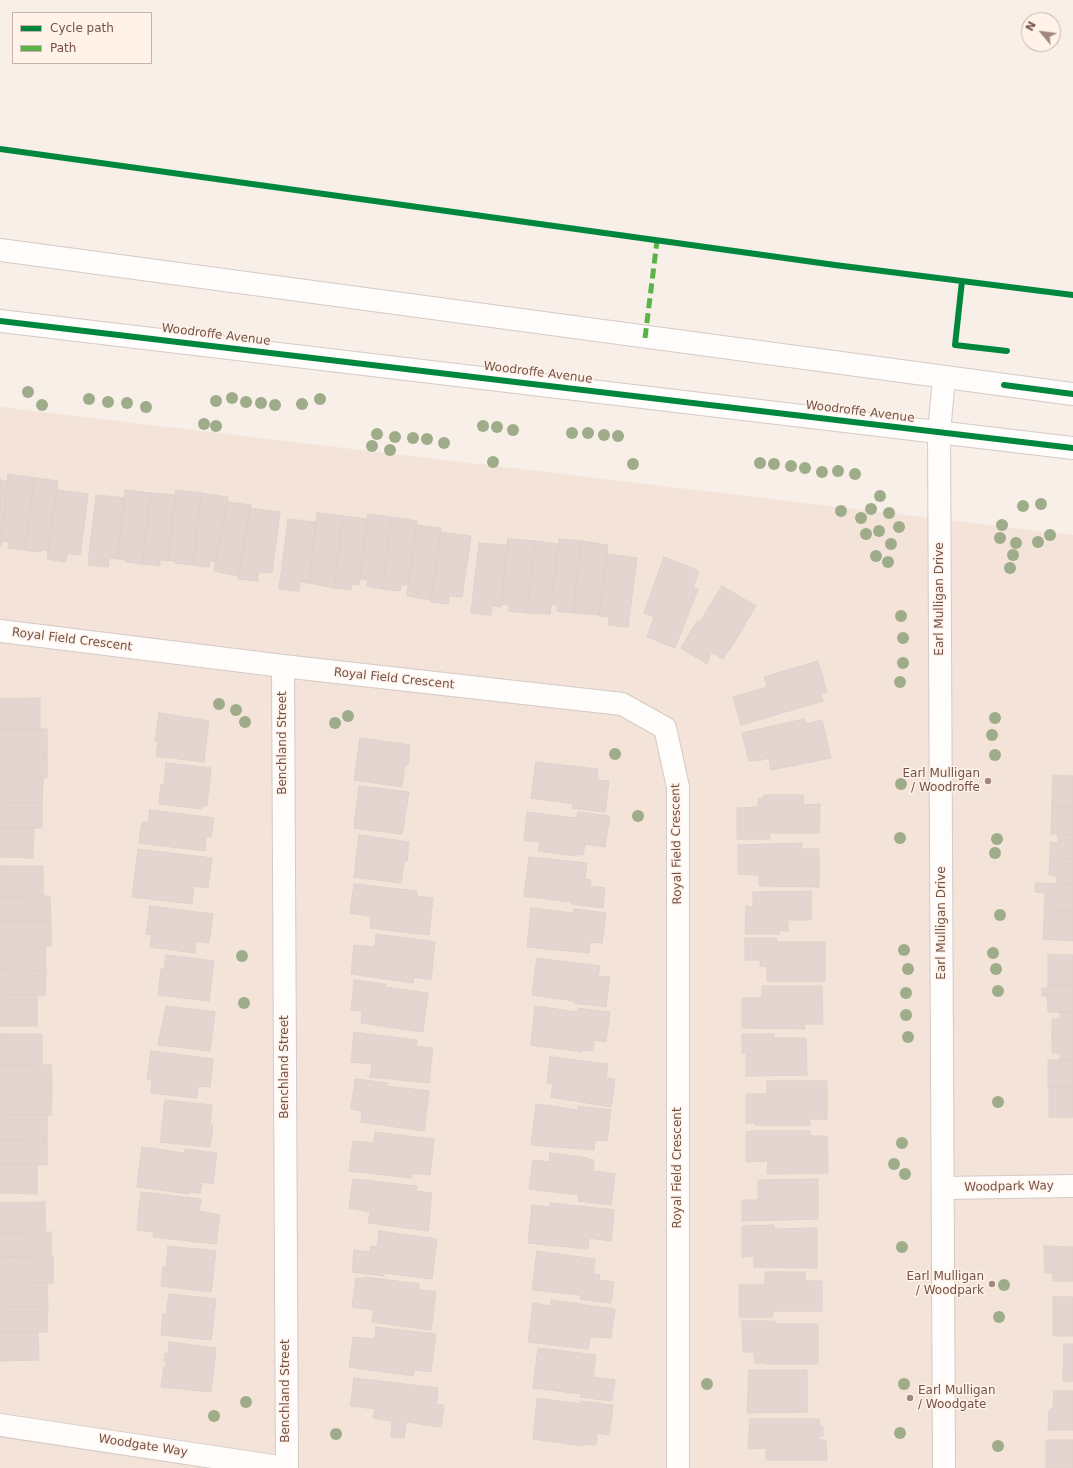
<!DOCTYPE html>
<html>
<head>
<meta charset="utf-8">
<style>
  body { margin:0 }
  #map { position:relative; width:1073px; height:1468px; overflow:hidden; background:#f7efe8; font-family:"DejaVu Sans",sans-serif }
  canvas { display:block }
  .legend { position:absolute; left:12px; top:12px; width:140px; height:52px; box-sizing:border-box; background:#fff3e9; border:1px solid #c8b2a9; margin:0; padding:5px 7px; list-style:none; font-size:12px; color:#755148 }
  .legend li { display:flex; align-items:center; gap:8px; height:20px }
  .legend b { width:20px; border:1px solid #c8b2a9 }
  .north { position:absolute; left:1021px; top:12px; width:40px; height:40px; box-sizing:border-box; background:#fff3e9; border:1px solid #c8b2a9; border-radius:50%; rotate:299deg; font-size:11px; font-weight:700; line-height:16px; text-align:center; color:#755148 }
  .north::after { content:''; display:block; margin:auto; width:14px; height:18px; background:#a28880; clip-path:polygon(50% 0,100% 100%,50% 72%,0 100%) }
</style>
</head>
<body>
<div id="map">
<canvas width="1073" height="1468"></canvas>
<ul class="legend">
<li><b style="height:5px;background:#00873e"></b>Cycle path</li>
<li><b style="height:5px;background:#59b447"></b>Path</li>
</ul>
<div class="north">N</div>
</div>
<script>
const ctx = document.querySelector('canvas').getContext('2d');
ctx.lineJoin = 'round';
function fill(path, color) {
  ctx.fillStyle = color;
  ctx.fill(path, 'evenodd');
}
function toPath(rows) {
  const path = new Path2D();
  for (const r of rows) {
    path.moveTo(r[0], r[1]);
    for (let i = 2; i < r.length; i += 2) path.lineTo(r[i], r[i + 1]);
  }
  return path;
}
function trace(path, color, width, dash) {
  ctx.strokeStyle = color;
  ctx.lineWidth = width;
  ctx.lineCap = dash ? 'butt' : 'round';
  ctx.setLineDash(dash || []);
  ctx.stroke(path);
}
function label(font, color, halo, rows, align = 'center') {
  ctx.font = font + ' "DejaVu Sans",sans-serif';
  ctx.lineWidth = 3;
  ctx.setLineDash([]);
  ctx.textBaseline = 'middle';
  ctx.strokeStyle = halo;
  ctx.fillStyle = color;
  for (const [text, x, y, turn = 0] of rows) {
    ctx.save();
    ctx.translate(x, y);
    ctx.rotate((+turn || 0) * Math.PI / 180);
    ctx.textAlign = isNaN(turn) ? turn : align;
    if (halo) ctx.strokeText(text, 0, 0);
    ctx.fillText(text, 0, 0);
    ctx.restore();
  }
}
const residential = toPath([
  [0,407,1073,535,1073,1468,0,1468]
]);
const building = toPath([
  [8,474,34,478,25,550,8,548,9,542,2,541,8,474],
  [34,478,58,481,48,551,42,550,41,552,25,550,34,478],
  [0,480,7,481,1,546,0,546,0,480],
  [57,490,88,494,80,555,67,553,66,562,47,559,57,490],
  [125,490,151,493,142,564,126,562,126,560,117,559,125,490],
  [176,490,201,493,193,565,175,563,175,561,168,560,176,490],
  [151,493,176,495,168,561,160,560,160,566,142,564,151,493],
  [201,493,228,497,215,562,209,561,209,567,193,565,201,493],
  [96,495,125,498,117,559,109,558,108,567,88,565,96,495],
  [227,502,251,505,238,576,214,571,227,502],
  [250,508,280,512,272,573,260,572,259,574,257,574,258,581,238,579,250,508],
  [317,513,343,516,334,588,309,583,317,513],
  [368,514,391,517,383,589,367,586,368,580,360,579,368,514],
  [343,516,367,519,359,585,352,584,351,590,334,588,343,516],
  [391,517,417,521,408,585,401,585,400,591,383,589,391,517],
  [288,519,316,522,309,583,300,582,299,591,279,589,288,519],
  [417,525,441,528,431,600,407,596,417,525],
  [441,532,471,536,462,597,449,596,448,604,431,602,431,600,441,532],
  [508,539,535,541,527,613,509,611,509,605,501,604,508,539],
  [559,539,581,541,573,613,557,611,558,605,551,605,559,539],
  [535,541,558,544,550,614,527,613,535,541],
  [581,541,608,545,599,615,573,613,581,541],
  [479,543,507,545,501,607,492,606,491,615,471,613,479,543],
  [607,554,637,558,628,627,608,625,609,617,599,616,607,554],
  [664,557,699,571,693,587,698,589,675,648,647,637,654,617,644,613,664,557],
  [722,586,756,606,729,651,728,650,723,659,711,652,707,664,681,648,697,621,700,622,722,586],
  [818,661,827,692,821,694,823,701,741,725,733,697,767,687,764,677,818,661],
  [40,698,40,729,0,729,0,699,40,698],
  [159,713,209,721,204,762,156,756,158,742,155,741,159,713],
  [804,719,806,724,822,720,831,758,771,770,769,758,758,761,757,760,749,761,742,733,804,719],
  [0,729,47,729,47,754,0,754,0,729],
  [360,738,410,745,408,765,405,764,402,787,354,780,360,738],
  [0,754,47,754,47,778,0,778,0,754],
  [536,762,598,769,597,780,609,781,605,812,572,808,573,804,531,798,536,762],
  [166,763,211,768,207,806,202,806,201,809,159,804,161,784,164,785,166,763],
  [1053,775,1073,776,1073,807,1052,806,1053,775],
  [0,778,43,778,42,803,0,803,0,778],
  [359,786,409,792,402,834,354,828,359,786],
  [764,795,803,795,803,805,820,804,819,833,769,833,770,839,737,839,737,808,758,807,758,798,764,798,764,795],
  [0,803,42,803,42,828,0,828,0,803],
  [1052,806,1073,807,1073,835,1051,834,1052,806],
  [150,810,214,818,211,837,206,837,205,851,139,843,142,822,148,823,150,810],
  [527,812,577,818,578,812,610,816,605,847,585,844,583,855,577,854,577,856,538,851,540,842,524,840,527,812],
  [0,828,34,828,33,858,0,857,0,828],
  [1058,834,1073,835,1073,859,1050,858,1050,842,1058,843,1058,834],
  [359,835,409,842,407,861,404,861,401,883,354,877,359,835],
  [802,843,802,849,819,849,819,887,759,886,759,875,738,874,738,845,802,843],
  [138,849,212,858,208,888,194,886,192,904,132,897,138,849],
  [529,857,587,863,585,879,591,880,590,886,605,888,603,908,571,904,572,902,524,896,529,857],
  [1050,858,1073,859,1073,884,1056,883,1057,876,1049,875,1050,858],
  [0,866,43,866,43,896,0,897,0,866],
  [1036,883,1073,884,1073,911,1044,909,1045,893,1035,892,1036,883],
  [354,884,417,891,417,896,433,898,429,935,370,928,371,916,350,913,354,884],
  [811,891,811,920,788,920,788,931,779,930,779,934,745,934,746,906,753,907,753,892,811,891],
  [50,896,51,921,0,921,0,897,50,896],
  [150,906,213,914,209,943,196,941,195,953,150,947,152,935,146,934,150,906],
  [531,908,573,913,574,909,606,913,602,943,590,942,589,953,527,947,531,908],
  [1045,909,1073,911,1073,941,1043,939,1045,909],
  [0,921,51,921,51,946,0,946,0,921],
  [376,934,435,942,431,980,414,977,413,983,351,974,354,945,375,947,376,934],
  [745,938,777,938,776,942,825,942,825,981,767,981,767,966,760,966,760,960,745,960,745,938],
  [0,946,45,946,46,971,0,970,0,946],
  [166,955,214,961,209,1001,158,995,161,969,164,969,166,955],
  [1048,955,1073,955,1073,985,1048,985,1048,955],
  [537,958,600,966,598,976,610,977,606,1007,574,1003,574,1001,532,995,537,958],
  [0,970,46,971,45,995,0,995,0,970],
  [354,980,386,984,385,987,428,993,423,1032,361,1023,362,1011,351,1010,354,980],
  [1048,985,1073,985,1073,1012,1048,1012,1047,996,1042,996,1042,988,1047,988,1048,985],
  [762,986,822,986,823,1024,804,1024,805,1029,742,1028,742,998,762,998,762,986],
  [0,995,37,995,37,1026,0,1026,0,995],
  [166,1006,215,1012,210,1051,158,1045,166,1006],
  [535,1006,578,1012,578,1008,610,1012,606,1042,594,1040,593,1051,582,1050,582,1052,531,1045,535,1006],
  [1060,1012,1073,1012,1073,1034,1052,1034,1052,1019,1060,1019,1060,1012],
  [354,1032,417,1040,416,1046,433,1048,429,1083,370,1077,372,1064,351,1062,354,1032],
  [0,1034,42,1034,42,1064,0,1065,0,1034],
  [742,1034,774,1034,774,1038,806,1038,807,1075,746,1076,746,1053,742,1053,742,1034],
  [1052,1034,1073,1034,1073,1060,1060,1060,1060,1053,1052,1053,1052,1034],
  [151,1051,213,1059,210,1087,198,1086,196,1098,151,1093,152,1080,147,1079,151,1051],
  [550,1057,608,1064,606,1078,615,1079,611,1107,551,1097,553,1083,547,1083,550,1057],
  [1048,1060,1073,1060,1073,1087,1048,1087,1048,1060],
  [0,1065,51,1065,52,1088,0,1088,0,1065],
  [355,1079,388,1083,387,1086,429,1091,424,1131,361,1122,362,1111,351,1109,355,1079],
  [767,1081,827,1081,827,1119,810,1119,810,1125,755,1125,755,1122,746,1124,746,1094,767,1094,767,1081],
  [1049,1087,1073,1087,1073,1117,1049,1117,1049,1087],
  [0,1088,52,1088,51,1115,0,1115,0,1088],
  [165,1100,212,1105,210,1125,213,1125,210,1147,160,1142,165,1100],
  [536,1104,578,1110,578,1106,611,1110,607,1141,595,1140,594,1150,531,1145,536,1104],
  [0,1115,47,1115,47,1139,0,1140,0,1115],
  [755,1131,810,1131,810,1136,827,1136,828,1173,767,1174,768,1161,746,1162,746,1132,755,1131],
  [375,1132,434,1139,430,1175,412,1173,412,1178,349,1171,353,1141,374,1143,375,1132],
  [47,1139,47,1165,0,1164,0,1140,47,1139],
  [142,1147,184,1153,185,1149,217,1153,213,1184,202,1182,200,1193,189,1192,189,1194,137,1187,142,1147],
  [550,1153,589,1158,588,1159,594,1160,593,1171,615,1174,611,1205,578,1201,579,1195,529,1189,533,1160,549,1162,550,1153],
  [0,1164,37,1164,37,1194,0,1193,0,1164],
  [353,1179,417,1186,416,1191,432,1193,428,1231,368,1223,370,1212,349,1208,353,1179],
  [818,1179,818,1219,742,1221,742,1200,758,1200,758,1180,818,1179],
  [141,1192,201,1199,199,1211,220,1215,216,1244,153,1237,154,1232,137,1230,141,1192],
  [45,1202,45,1232,0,1233,0,1203,45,1202],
  [551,1203,614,1210,611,1241,589,1238,588,1249,528,1243,532,1205,550,1207,551,1203],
  [774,1225,775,1229,817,1228,817,1268,754,1267,754,1256,742,1257,742,1226,774,1225],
  [379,1231,437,1239,432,1279,384,1273,384,1276,352,1272,354,1250,370,1252,371,1246,377,1247,379,1231],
  [51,1232,51,1256,0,1257,0,1233,51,1232],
  [168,1246,216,1251,211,1292,161,1286,163,1267,166,1267,168,1246],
  [1044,1246,1073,1247,1073,1281,1053,1281,1053,1273,1045,1273,1044,1246],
  [537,1251,595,1259,593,1274,600,1275,599,1280,614,1282,611,1303,580,1299,581,1295,532,1290,537,1251],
  [53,1256,53,1283,0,1282,0,1257,53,1256],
  [765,1272,805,1272,805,1281,822,1281,822,1311,773,1311,773,1317,739,1317,739,1285,765,1285,765,1272],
  [365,1277,419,1284,419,1290,436,1292,431,1330,372,1322,374,1310,352,1307,356,1278,365,1279,365,1277],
  [0,1282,47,1283,48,1307,0,1307,0,1282],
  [169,1294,216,1299,211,1340,161,1335,163,1314,166,1315,169,1294],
  [1053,1297,1073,1297,1073,1336,1053,1336,1053,1297],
  [551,1300,615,1309,611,1338,590,1337,588,1349,528,1342,533,1303,551,1306,551,1300],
  [0,1307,48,1307,47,1332,0,1332,0,1307],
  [742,1321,775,1321,775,1324,818,1324,818,1364,766,1364,765,1363,755,1363,754,1352,743,1352,742,1321],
  [376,1327,436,1334,431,1372,414,1370,413,1376,349,1367,353,1337,375,1339,376,1327],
  [0,1332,38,1332,39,1360,0,1361,0,1332],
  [169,1342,216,1348,211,1392,161,1387,164,1367,166,1367,167,1362,164,1362,165,1353,168,1354,169,1342],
  [1064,1344,1073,1344,1073,1381,1063,1381,1064,1344],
  [538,1348,596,1355,593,1377,615,1380,612,1401,580,1397,581,1394,533,1388,538,1348],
  [749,1370,807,1370,807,1412,747,1413,749,1370],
  [354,1378,438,1388,436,1404,444,1405,441,1427,406,1422,404,1438,391,1437,392,1421,373,1418,375,1409,350,1406,354,1378],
  [1054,1391,1073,1391,1073,1430,1048,1430,1049,1410,1053,1408,1054,1391],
  [537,1398,580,1404,581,1401,613,1405,609,1435,597,1433,596,1445,585,1444,584,1446,533,1439,537,1398],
  [750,1419,819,1419,819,1426,823,1427,823,1436,819,1436,819,1440,826,1440,827,1460,766,1460,766,1448,748,1449,750,1419],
  [1046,1440,1073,1440,1073,1468,1046,1468,1046,1440]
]);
const minor = toPath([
  [0,631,283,666,622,704,665,728,678,787,678,1468],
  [283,666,287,1468],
  [944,1188,1073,1186],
  [0,1425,286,1468]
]);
const tertiary = toPath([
  [944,378,939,432,944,1468]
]);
const secondary = toPath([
  [0,250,1073,394],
  [0,321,1073,448]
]);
const quiet = toPath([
  [645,338,657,241]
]);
const cycleway = toPath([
  [0,149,835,265,1073,295],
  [962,281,955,345,1007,351],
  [0,321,1073,448],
  [1004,385,1073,394]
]);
const trees = [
  [28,392],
  [232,398],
  [89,399],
  [320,399],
  [216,401],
  [108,402],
  [246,402],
  [127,403],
  [261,403],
  [302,404],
  [42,405],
  [275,405],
  [146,407],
  [204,424],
  [216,426],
  [483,426],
  [497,427],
  [513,430],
  [572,433],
  [588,433],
  [377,434],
  [604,435],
  [618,436],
  [395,437],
  [413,438],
  [427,439],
  [444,443],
  [372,446],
  [390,450],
  [493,462],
  [760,463],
  [633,464],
  [774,464],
  [791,466],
  [805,468],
  [838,471],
  [822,472],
  [855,474],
  [880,496],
  [1041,504],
  [1023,506],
  [871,509],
  [841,511],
  [889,513],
  [861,518],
  [1002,525],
  [899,527],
  [879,531],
  [866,534],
  [1050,535],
  [1000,538],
  [1038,542],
  [1016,543],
  [891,544],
  [1013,555],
  [876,556],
  [888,562],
  [1010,568],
  [901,616],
  [903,638],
  [903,663],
  [900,682],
  [219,704],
  [236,710],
  [348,716],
  [995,718],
  [245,722],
  [335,723],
  [992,735],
  [615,754],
  [995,755],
  [901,784],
  [638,816],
  [900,838],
  [997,839],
  [995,853],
  [1000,915],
  [904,950],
  [993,953],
  [242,956],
  [908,969],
  [996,969],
  [998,991],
  [906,993],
  [244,1003],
  [906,1015],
  [908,1037],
  [998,1102],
  [902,1143],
  [894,1164],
  [905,1174],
  [902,1247],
  [1004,1285],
  [999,1317],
  [707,1384],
  [904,1384],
  [246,1402],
  [214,1416],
  [900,1433],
  [336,1434],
  [998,1446]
];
const markers = [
  [988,781,4,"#a28880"],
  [992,1284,4,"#a28880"],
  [910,1398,4,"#a28880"]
];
const streetNames = [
  ["Woodroffe Avenue",216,335,7],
  ["Woodroffe Avenue",538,373,7],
  ["Woodroffe Avenue",860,412,7],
  ["Earl Mulligan Drive",940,599,-90],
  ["Royal Field Crescent",72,640,7],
  ["Royal Field Crescent",394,679,6],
  ["Benchland Street",283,743,-90],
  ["Royal Field Crescent",677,844,-91],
  ["Earl Mulligan Drive",942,923,-90],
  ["Benchland Street",285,1067,-90],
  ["Royal Field Crescent",678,1168,-90],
  ["Woodpark Way",1009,1187,-1],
  ["Benchland Street",286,1391,-90],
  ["Woodgate Way",143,1446,9]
];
const poiNames = [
  ["Earl Mulligan",980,774],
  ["/ Woodroffe",980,788],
  ["Earl Mulligan",984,1277],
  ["/ Woodpark",984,1291],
  ["Earl Mulligan",918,1391,"left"],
  ["/ Woodgate",918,1405,"left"]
];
fill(residential, '#f3e3d8');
fill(building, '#e3d6d0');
trace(building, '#e0d1ca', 1);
trace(minor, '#d5cac5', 24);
trace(tertiary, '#d5cac5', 24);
trace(secondary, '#d6cac4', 24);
trace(minor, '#fefdfc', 22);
trace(tertiary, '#fefdfc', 22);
trace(secondary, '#fefdfc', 22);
trace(quiet, '#59b447', 5, [10, 5]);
trace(cycleway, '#00873e', 6);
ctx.fillStyle = '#9eac89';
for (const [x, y] of trees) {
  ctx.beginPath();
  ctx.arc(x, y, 6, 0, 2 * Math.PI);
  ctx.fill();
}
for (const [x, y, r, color] of markers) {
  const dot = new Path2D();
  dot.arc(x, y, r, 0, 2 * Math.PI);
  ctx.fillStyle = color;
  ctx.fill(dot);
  trace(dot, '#fff3e9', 1.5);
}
label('12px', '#755148', '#fff3e9', streetNames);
label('12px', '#755148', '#fff3e9', poiNames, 'right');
</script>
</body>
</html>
